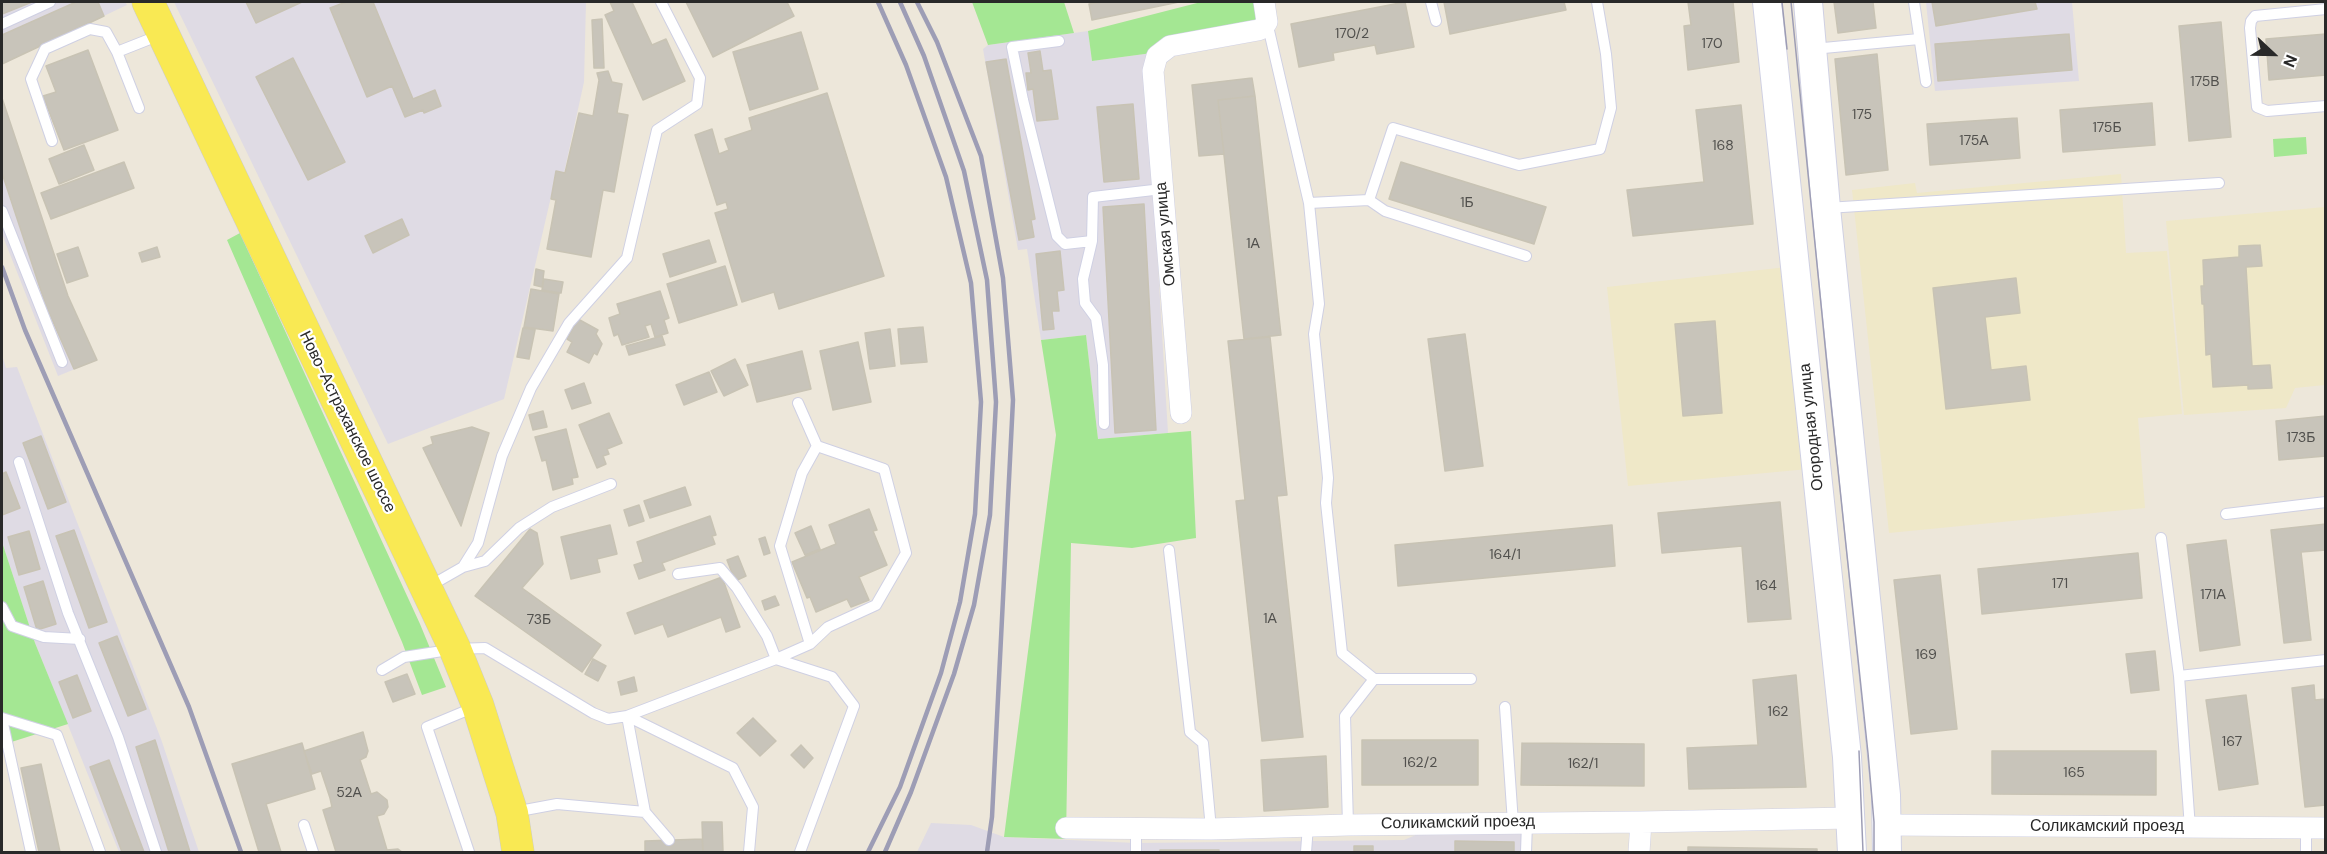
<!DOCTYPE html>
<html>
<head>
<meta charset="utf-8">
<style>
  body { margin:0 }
  #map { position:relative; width:2327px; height:854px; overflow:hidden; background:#ede7da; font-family:"DM Sans",sans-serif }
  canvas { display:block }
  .frame { position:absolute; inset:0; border:3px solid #292929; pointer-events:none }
  .north { position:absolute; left:2243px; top:24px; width:60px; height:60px; -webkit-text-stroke:4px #fff; paint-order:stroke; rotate:112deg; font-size:16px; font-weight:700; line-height:24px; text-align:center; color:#292929 }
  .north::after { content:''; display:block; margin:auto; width:21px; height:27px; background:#292929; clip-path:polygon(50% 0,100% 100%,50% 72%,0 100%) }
</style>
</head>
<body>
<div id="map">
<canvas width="2327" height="854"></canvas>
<div class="frame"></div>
<div class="north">N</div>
</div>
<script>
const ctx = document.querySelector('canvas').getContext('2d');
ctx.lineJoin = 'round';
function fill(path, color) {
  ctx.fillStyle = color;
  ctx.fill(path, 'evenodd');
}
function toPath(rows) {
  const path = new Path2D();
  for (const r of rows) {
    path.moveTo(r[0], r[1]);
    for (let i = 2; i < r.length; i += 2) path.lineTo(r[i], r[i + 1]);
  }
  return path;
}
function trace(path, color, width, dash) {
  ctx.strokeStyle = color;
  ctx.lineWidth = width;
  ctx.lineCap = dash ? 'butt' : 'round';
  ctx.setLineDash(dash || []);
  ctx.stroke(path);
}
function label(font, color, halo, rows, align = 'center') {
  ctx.font = font + ' "DM Sans",sans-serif';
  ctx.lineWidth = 4.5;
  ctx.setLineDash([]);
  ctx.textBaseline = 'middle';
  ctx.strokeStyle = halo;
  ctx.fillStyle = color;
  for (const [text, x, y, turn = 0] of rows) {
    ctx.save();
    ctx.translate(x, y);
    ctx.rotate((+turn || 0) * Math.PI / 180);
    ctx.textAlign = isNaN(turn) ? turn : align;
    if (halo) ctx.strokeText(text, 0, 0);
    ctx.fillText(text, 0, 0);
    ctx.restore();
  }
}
const industrial = toPath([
  [2,2,125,2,127,5,2,64],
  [174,2,586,2,584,82,564,173,557,171,504,399,388,444],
  [1926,2,2072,2,2079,81,1935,91],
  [1088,31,1092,61,1152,53,1146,67,1168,433,1098,439,1086,335,1041,340,1027,249,1018,250,983,49,988,45],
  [2,98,68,296,97,360,58,376,2,234],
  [2,355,6,368,17,367,161,739,199,852,119,852,35,643,2,542],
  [931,823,971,825,1004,837,1136,843,1404,840,1423,832,1528,830,1528,852,917,852]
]);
const education = toPath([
  [2121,174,2126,253,2167,251,2182,414,2138,418,2145,508,1889,533,1852,190,1915,183,1917,193],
  [2325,207,2325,385,2295,388,2286,408,2184,415,2166,221],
  [1787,267,1808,469,1628,486,1607,287]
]);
const green = toPath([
  [972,2,1064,2,1074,33,988,45],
  [1201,2,1257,2,1258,18,1253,25,1152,53,1092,61,1088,31],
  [2306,137,2307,154,2274,157,2273,139],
  [240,233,420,624,446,687,422,695,402,642,227,240],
  [1086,335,1098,439,1191,431,1196,538,1132,548,1071,543,1066,839,1004,837,1056,435,1041,340],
  [2,542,35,643,68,724,2,745]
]);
const building = toPath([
  [2,2,32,2,2,14,2,2],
  [76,2,98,2,104,16,2,64,2,35,76,2],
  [246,2,302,2,256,23,246,2],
  [346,2,373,2,413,99,435,90,441,106,424,113,423,110,405,117,392,86,367,97,330,8,346,2],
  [610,2,632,2,652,45,666,39,685,81,643,100,605,15,614,11,610,2],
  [686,2,787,2,794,16,713,57,686,2],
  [1103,2,1179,2,1092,20,1089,4,1103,2],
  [1405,2,1414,47,1377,54,1375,45,1333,53,1334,60,1299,67,1291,24,1405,2],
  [1444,2,1564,2,1566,10,1450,34,1444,2],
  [1688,2,1733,2,1739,62,1688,70,1684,26,1691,25,1688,2],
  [1834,2,1873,2,1876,28,1838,33,1834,2],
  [1932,2,2035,2,2037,9,1936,26,1932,2],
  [602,19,604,68,594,68,592,20,602,19],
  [2221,22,2231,137,2189,141,2179,26,2221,22],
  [801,32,818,89,750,110,733,52,801,32],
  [2069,34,2072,70,1938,81,1935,44,2069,34],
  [2326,34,2326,75,2269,80,2266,39,2326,34],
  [88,50,118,130,64,150,43,96,56,92,46,66,88,50],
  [1040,51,1043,71,1051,70,1058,119,1037,121,1033,89,1028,90,1026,73,1031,73,1028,53,1040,51],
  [1877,54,1888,170,1846,175,1835,59,1877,54],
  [293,58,345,162,308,180,256,77,293,58],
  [1006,59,1035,219,1031,220,1034,237,1019,240,986,62,1006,59],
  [608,71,612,82,622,84,617,113,628,115,614,192,603,190,591,257,547,249,556,200,551,199,556,171,565,173,579,113,593,116,599,80,597,73,608,71],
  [1252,78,1255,96,1218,100,1224,154,1199,156,1192,85,1252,78],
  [827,93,884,276,779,309,774,292,742,302,715,213,728,209,726,202,717,205,695,135,712,129,719,154,729,150,725,139,752,130,749,118,827,93],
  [1255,96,1281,335,1244,339,1218,100,1255,96],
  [2,98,68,296,97,360,74,369,46,306,2,173,2,98],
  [2152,103,2155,145,2063,152,2060,110,2152,103],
  [1133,104,1139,179,1104,182,1097,107,1133,104],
  [1741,105,1753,224,1633,236,1627,190,1704,182,1696,110,1741,105],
  [2017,118,2020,158,1930,165,1927,124,2017,118],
  [84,145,94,170,59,184,49,159,84,145],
  [124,162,134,188,51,219,41,193,124,162],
  [1401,162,1546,207,1534,244,1389,199,1401,162],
  [1144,204,1156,430,1115,433,1103,207,1144,204],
  [402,219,409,235,373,253,365,236,402,219],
  [709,240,716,262,670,277,663,254,709,240],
  [2260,245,2262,266,2246,267,2252,366,2270,365,2272,388,2248,389,2248,385,2213,387,2211,354,2206,355,2204,304,2202,304,2201,286,2204,286,2203,260,2239,257,2239,246,2260,245],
  [78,247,88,276,67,283,57,254,78,247],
  [157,247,160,257,142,262,139,253,157,247],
  [1060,251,1064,290,1057,291,1059,311,1052,311,1054,329,1043,330,1036,254,1060,251],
  [725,266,737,305,679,323,667,284,725,266],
  [536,269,544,271,542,287,534,285,536,269],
  [2016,278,2020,313,1985,317,1991,370,2026,366,2030,400,1946,409,1933,288,2016,278],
  [544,279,563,282,561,293,542,290,544,279],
  [531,289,559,294,553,331,524,327,531,289],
  [660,291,669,318,664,320,668,333,655,337,651,324,645,326,649,337,622,345,618,334,614,336,609,318,620,314,617,304,660,291],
  [578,319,598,330,596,334,602,344,597,355,594,353,589,363,567,352,572,342,567,339,578,319],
  [1715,321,1722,413,1683,416,1675,324,1715,321],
  [923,327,927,362,901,364,898,329,923,327],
  [523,328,535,330,529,359,517,357,523,328],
  [890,329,895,366,870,369,865,333,890,329],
  [1465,334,1483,466,1445,471,1428,339,1465,334],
  [662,336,665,345,629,355,626,346,662,336],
  [1270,337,1287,495,1277,496,1303,737,1262,741,1236,501,1245,500,1228,341,1270,337],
  [858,342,871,402,833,410,820,351,858,342],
  [802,351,811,389,757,402,747,365,802,351],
  [735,359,748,385,724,396,711,371,735,359],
  [709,372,717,392,684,405,676,385,709,372],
  [584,383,591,403,572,409,565,390,584,383],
  [543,411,547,427,533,430,529,415,543,411],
  [609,413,622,443,607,449,609,454,603,456,606,464,597,468,579,425,609,413],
  [2326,416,2326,456,2279,460,2276,421,2326,416],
  [472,427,489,433,461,526,423,448,433,444,431,437,472,427],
  [566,429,578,477,572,478,573,484,553,490,546,460,542,461,535,437,566,429],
  [41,436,66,502,48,509,23,443,41,436],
  [6,472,20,508,2,515,2,474,6,472],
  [685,487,691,505,650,518,644,501,685,487],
  [1780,502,1791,619,1748,622,1742,546,1662,553,1658,513,1780,502],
  [639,505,644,521,629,526,624,510,639,505],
  [869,509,877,530,873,531,887,565,859,577,869,600,851,607,847,599,816,612,810,597,807,598,792,562,836,544,829,525,869,509],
  [710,516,716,535,712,536,715,544,662,563,665,570,639,579,634,565,643,562,637,542,710,516],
  [2326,524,2326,550,2301,552,2311,640,2284,643,2271,530,2326,524],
  [610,525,617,554,597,559,600,572,571,579,561,537,610,525],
  [1612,525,1615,566,1398,586,1395,545,1612,525],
  [811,526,820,549,805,555,795,533,811,526],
  [530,529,537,533,543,564,522,588,601,645,582,672,475,596,530,529],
  [74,530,107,622,89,628,56,536,74,530],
  [29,531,40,569,19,575,8,537,29,531],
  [765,537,770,553,764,555,759,539,765,537],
  [2226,540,2240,645,2200,651,2187,545,2226,540],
  [2138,553,2142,598,1982,614,1978,569,2138,553],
  [738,556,746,576,735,581,727,560,738,556],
  [1940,575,1957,729,1911,734,1894,580,1940,575],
  [722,577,740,627,726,632,721,617,668,637,663,624,635,634,627,613,722,577],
  [43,581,56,624,37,630,24,587,43,581],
  [775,596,779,605,765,610,762,601,775,596],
  [117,636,146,709,128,716,99,643,117,636],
  [2155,651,2159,690,2131,693,2126,654,2155,651],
  [593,659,606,666,598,681,585,674,593,659],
  [407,674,415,694,393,702,385,682,407,674],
  [77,675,91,711,73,718,59,682,77,675],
  [1796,675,1806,787,1689,789,1687,748,1758,745,1753,680,1796,675],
  [634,677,637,691,621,695,618,682,634,677],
  [2314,685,2315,700,2326,699,2326,805,2305,807,2292,688,2314,685],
  [2246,695,2258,784,2219,790,2206,700,2246,695],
  [753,718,776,741,760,756,737,733,753,718],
  [363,732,368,751,366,757,360,760,371,794,377,792,387,800,388,807,384,814,377,816,387,850,398,849,402,852,336,852,323,810,332,807,330,798,321,771,312,774,304,751,363,732],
  [155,740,190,852,169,852,136,747,155,740],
  [1362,740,1478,740,1478,785,1362,785,1362,740],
  [302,743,315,789,266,804,281,852,259,852,232,764,302,743],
  [1522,743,1644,744,1644,786,1521,785,1522,743],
  [801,745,813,758,804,768,791,755,801,745],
  [1992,751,2156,751,2156,795,1992,794,1992,751],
  [1326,756,1328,807,1264,811,1261,760,1326,756],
  [109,760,144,852,122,852,90,767,109,760],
  [41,764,60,852,39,852,21,768,41,764],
  [702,822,722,822,723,852,703,852,702,822],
  [702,839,703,852,645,852,645,841,702,839],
  [1455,841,1514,842,1514,852,1455,852,1455,841],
  [1354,846,1373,846,1373,852,1354,852,1354,846],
  [1688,847,1817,849,1817,852,1688,852,1688,847],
  [1160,850,1219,850,1219,852,1160,852,1160,850]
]);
const lane = toPath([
  [1431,2,1436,21],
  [1914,2,1926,82],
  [2326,9,2255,16,2251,21,2250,28,2257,107,2267,111,2326,106],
  [1267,22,1309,203,1319,304,1314,334,1328,478,1326,503,1342,653,1374,679,1471,679],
  [2,24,50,2],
  [1059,41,1012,47,1023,100,1057,236,1065,244,1092,241,1093,197,1162,189],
  [1813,49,1919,39],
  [117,52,160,35],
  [52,141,31,79,45,49,90,29,106,32,117,52,139,108],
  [1369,200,1393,128,1519,165,1600,149,1611,108,1606,54,1597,2],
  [1309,203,1369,200,1385,211,1526,256],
  [1827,208,2219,183],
  [2,211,62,362],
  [1092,241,1083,279,1085,303,1096,318,1103,365,1104,424],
  [19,462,68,613,118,737,156,852],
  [2226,514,2326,502],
  [2161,538,2179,676,2190,828],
  [1169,550,1190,732,1203,743,1211,829],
  [463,567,485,561,519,528,552,507,611,484],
  [678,574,720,568,737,588,767,636,776,659,832,677,854,706,800,852],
  [428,587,463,567,478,543,502,456,531,388,569,323,627,258,657,130,697,104,700,78,661,2],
  [2,607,12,626,44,637,80,639],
  [810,644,780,546,802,473,817,446],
  [382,670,404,657,455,649,485,648,593,713,608,719,627,716,776,659,810,644,828,627,876,605,906,553,884,469,817,446,798,403],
  [2179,676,2326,660],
  [1505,707,1513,823],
  [627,716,733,768,753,807,749,852],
  [627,716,645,812,669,840],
  [2,718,57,735,100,852],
  [2,719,31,852],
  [514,812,557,804,645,812],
  [304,825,313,852],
  [1348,825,1345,716,1374,679],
  [469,852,427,727,475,707],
  [1136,852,1136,829],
  [1306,852,1308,826],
  [1526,852,1527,823],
  [2306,852,2306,828]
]);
const street = toPath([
  [1181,413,1153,71,1157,56,1170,46,1258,30,1263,28,1267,22,1264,2],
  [1888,825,2326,828],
  [1066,828,1211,829,1348,825,1641,822,1850,818],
  [1639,852,1641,822]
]);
const secondary = toPath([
  [1767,2,1847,757,1852,852],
  [1808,2,1826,208,1886,795,1887,852]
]);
const primary = toPath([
  [148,2,455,649,478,706,512,813,518,852]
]);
const tram = toPath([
  [1782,2,1787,49],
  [1791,2,1829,385,1868,753,1874,822,1874,852],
  [1859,751,1863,852]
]);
const rail = toPath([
  [917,2,937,42,981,156,1003,278,1013,400,992,817,987,852],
  [2,267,25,330,189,707,241,852],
  [868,852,900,787,941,673,960,602,975,514,981,402,971,283,946,177,906,65,878,2],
  [885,852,911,792,954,674,974,605,990,515,996,402,987,280,964,171,924,56,900,2]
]);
const numberNames = [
  ["170/2",1352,34],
  ["170",1712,44],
  ["175В",2205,82],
  ["175",1862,115],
  ["175Б",2107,128],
  ["175А",1974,141],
  ["168",1723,146],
  ["1Б",1467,203],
  ["1А",1253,244],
  ["173Б",2301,438],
  ["164/1",1505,555],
  ["171",2060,584],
  ["164",1766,586],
  ["171А",2213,595],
  ["1А",1270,619],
  ["73Б",539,620],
  ["169",1926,655],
  ["162",1778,712],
  ["167",2232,742],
  ["162/2",1420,763],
  ["162/1",1583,764],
  ["165",2074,773],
  ["52А",349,793]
];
const streetNames = [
  ["Омская улица",1166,234,-95],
  ["Ново-Астраханское шоссе",347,422,64],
  ["Огородная улица",1812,427,-96],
  ["Соликамский проезд",1458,823,-1],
  ["Соликамский проезд",2107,827]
];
fill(industrial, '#dfdbe4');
fill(education, '#efe8c8');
fill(green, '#a4e793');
fill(building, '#c8c4ba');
trace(building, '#c8c3b4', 1.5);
trace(lane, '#cfd0e3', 12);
trace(street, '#cfd0e3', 22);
trace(secondary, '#cfd0e3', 30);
trace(primary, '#ccc', 33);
trace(lane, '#fff', 10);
trace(street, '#fff', 21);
trace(secondary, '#fff', 28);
trace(primary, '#f9e953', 32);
trace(tram, '#9d9db5', 1.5);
trace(rail, '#9d9db5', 4.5);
label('14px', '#51504d', null, numberNames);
label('16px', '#292929', '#fff', streetNames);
</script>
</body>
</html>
